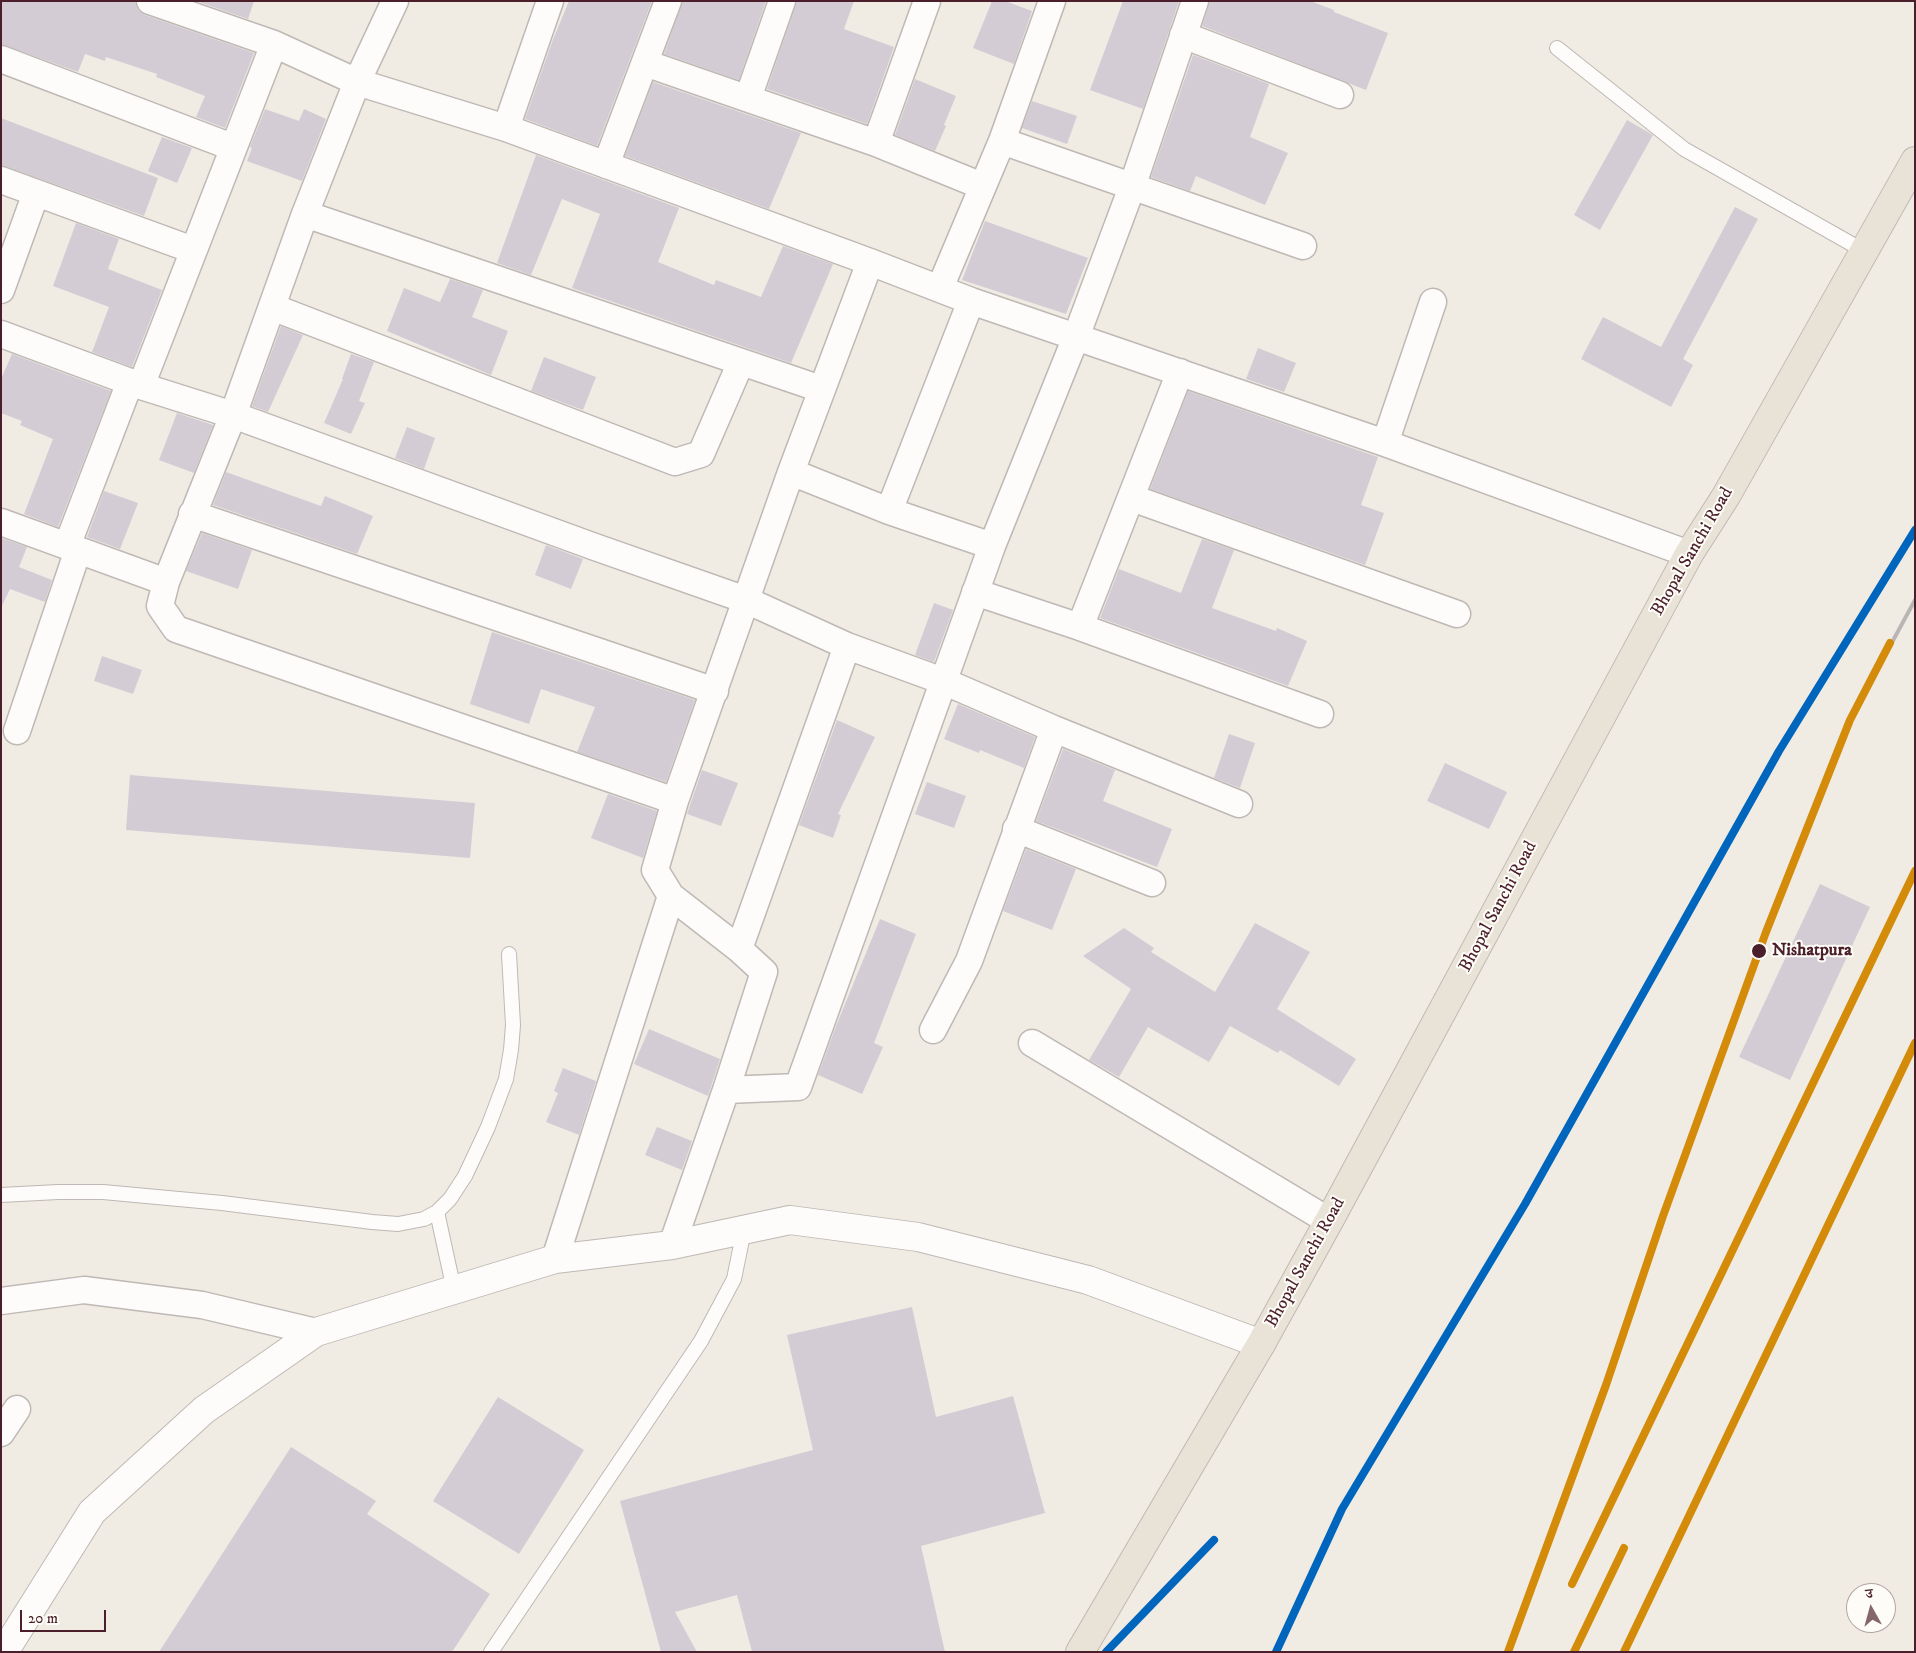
<!DOCTYPE html>
<html>
<head>
<meta charset="utf-8">
<style>
  body { margin:0 }
  #map { position:relative; width:1916px; height:1653px; overflow:hidden; background:#f0ece3; font-family:"IM FELL DW Pica","Noto Serif Devanagari",serif }
  canvas { display:block }
  .frame { position:absolute; inset:0; border:2px solid #4a1f2b; pointer-events:none }
  .north { position:absolute; left:1846px; top:1583px; width:50px; height:50px; box-sizing:border-box; background:#fdfcf7; border:1px solid #b5a4a5; border-radius:50%; rotate:353deg; font-size:14px; font-weight:700; line-height:20px; text-align:center; color:#4a1f2b }
  .north::after { content:''; display:block; margin:auto; width:18px; height:22px; background:#84676b; clip-path:polygon(50% 0,100% 100%,50% 72%,0 100%) }
  .scale { position:absolute; left:20px; top:1610px; width:86px; height:22px; box-sizing:border-box; border:2px solid #4a1f2b; border-top:0; padding-left:6px; font-size:15px; line-height:18px; white-space:nowrap; color:#4a1f2b; -webkit-text-stroke:4px #fdfcf7; paint-order:stroke }
</style>
</head>
<body>
<div id="map">
<canvas width="1916" height="1653"></canvas>
<div class="frame"></div>
<div class="north">उ</div>
<div class="scale">20 m</div>
</div>
<script>
const ctx = document.querySelector('canvas').getContext('2d');
ctx.lineJoin = 'round';
function fill(path, color) {
  ctx.fillStyle = color;
  ctx.fill(path, 'evenodd');
}
function toPath(rows) {
  const path = new Path2D();
  for (const r of rows) {
    path.moveTo(r[0], r[1]);
    for (let i = 2; i < r.length; i += 2) path.lineTo(r[i], r[i + 1]);
  }
  return path;
}
function trace(path, color, width, dash) {
  ctx.strokeStyle = color;
  ctx.lineWidth = width;
  ctx.lineCap = dash ? 'butt' : 'round';
  ctx.setLineDash(dash || []);
  ctx.stroke(path);
}
function label(font, color, halo, rows, align = 'center') {
  ctx.font = font + ' "IM FELL DW Pica",serif';
  ctx.lineWidth = 4;
  ctx.setLineDash([]);
  ctx.textBaseline = 'middle';
  ctx.strokeStyle = halo;
  ctx.fillStyle = color;
  for (const [text, x, y, turn = 0] of rows) {
    ctx.save();
    ctx.translate(x, y);
    ctx.rotate((+turn || 0) * Math.PI / 180);
    ctx.textAlign = isNaN(turn) ? turn : align;
    if (halo) ctx.strokeText(text, 0, 0);
    ctx.fillText(text, 0, 0);
    ctx.restore();
  }
}
const building = toPath([
  [1,1,135,1,138,10,145,15,254,53,225,128,196,117,205,96,156,77,157,74,106,57,105,61,85,54,78,72,1,44],
  [196,1,254,1,248,19],
  [569,1,652,1,597,146,525,119,552,42],
  [683,1,766,1,739,80,664,54],
  [797,1,854,1,844,29,894,47,867,124,767,89],
  [992,1,1005,1,1032,11,1014,64,973,48],
  [1123,1,1179,1,1143,109,1090,90],
  [1210,1,1310,1,1334,10,1334,12,1388,33,1366,90,1202,26],
  [1193,55,1269,84,1250,137,1288,153,1265,205,1196,176,1190,191,1151,177],
  [915,79,956,96,944,125,946,126,935,151,895,135],
  [653,82,801,133,769,209,625,156],
  [1032,101,1077,116,1067,144,1022,128],
  [265,109,299,121,304,109,326,119,302,181,247,161,252,148,250,147],
  [1,118,158,178,144,216,1,165],
  [1627,120,1653,135,1600,230,1574,215],
  [162,137,192,148,177,183,148,171],
  [536,155,679,208,658,262,714,285,716,280,761,297,783,246,833,264,791,363,572,288,600,214,562,199,531,275,497,263],
  [1735,207,1758,219,1683,359,1693,365,1671,407,1581,359,1603,317,1661,347],
  [985,221,1088,258,1066,314,962,280],
  [76,223,119,239,108,269,162,290,132,367,92,352,109,307,53,286],
  [450,279,483,290,472,317,508,331,491,375,387,331,404,288,440,302],
  [281,326,303,335,268,412,252,406],
  [1258,348,1296,363,1284,392,1246,379],
  [12,354,111,391,58,527,24,514,53,439,20,425,22,421,1,413,1,379],
  [351,354,374,362,359,401,365,403,351,434,324,423,343,379,342,379],
  [544,357,596,377,583,410,531,391],
  [1188,391,1378,457,1361,505,1384,513,1365,565,1150,489],
  [177,413,213,425,194,473,159,460],
  [407,427,435,438,424,469,395,458],
  [226,472,321,506,325,496,373,516,357,554,213,505],
  [104,491,138,503,120,549,87,537],
  [202,533,252,550,238,589,186,571],
  [1,538,27,547,19,567,52,580,45,602,10,589,1,608],
  [1202,539,1234,550,1212,608,1276,631,1277,628,1307,641,1288,686,1100,618,1119,569,1181,593],
  [546,545,583,559,571,589,535,575],
  [934,603,953,610,934,662,915,655],
  [492,632,695,700,666,782,577,752,595,707,541,689,529,724,470,704],
  [102,656,142,670,133,694,94,681],
  [958,704,1035,737,1024,768,980,750,979,753,944,739],
  [837,720,875,737,838,814,841,815,833,838,799,825],
  [1229,734,1255,743,1240,788,1214,778],
  [1063,749,1115,770,1103,801,1172,829,1157,867,1036,821],
  [1445,763,1507,792,1489,829,1427,801],
  [702,770,738,783,721,826,687,814],
  [130,775,475,803,470,858,126,830],
  [927,782,966,796,954,828,915,814],
  [608,794,657,811,643,858,591,838],
  [1026,849,1076,869,1052,930,1003,911],
  [1820,884,1870,907,1790,1080,1739,1057],
  [880,919,916,934,874,1043,883,1047,862,1094,818,1075,836,1026],
  [1255,923,1310,952,1277,1009,1356,1059,1339,1086,1280,1050,1278,1053,1230,1026,1209,1062,1148,1027,1119,1077,1089,1060,1131,989,1083,956,1124,928,1154,948,1151,952,1215,992],
  [649,1029,720,1059,708,1096,634,1064],
  [563,1068,596,1081,579,1135,546,1122,558,1093,554,1091],
  [657,1127,692,1141,682,1170,645,1155],
  [912,1307,936,1417,1013,1396,1045,1513,921,1546,945,1652,752,1652,737,1595,675,1612,697,1652,661,1652,620,1501,813,1450,787,1335],
  [498,1397,584,1450,519,1554,433,1501],
  [291,1447,376,1501,367,1514,490,1594,452,1652,159,1652]
]);
const service = toPath([
  [1557,48,1684,149,1864,251],
  [1,1195,58,1192,103,1192,222,1203,372,1222,398,1224,424,1219,437,1212,450,1199,465,1176,488,1127,506,1079,511,1050,513,1025,509,954],
  [437,1212,454,1290],
  [491,1652,701,1341,734,1279,744,1230]
]);
const minor = toPath([
  [150,1,274,44,357,82,506,128,870,262,971,301,1385,443,1689,554],
  [395,1,357,82,305,214,233,415,166,582,160,606,176,629,675,801],
  [1183,35,1340,95],
  [1,59,232,147],
  [645,63,876,143,982,186],
  [748,98,782,1],
  [506,128,550,1],
  [1002,141,1303,246],
  [876,143,927,1],
  [606,165,668,1],
  [1,180,193,250],
  [305,214,821,389],
  [940,288,1002,141,1052,1],
  [1,290,36,193],
  [272,307,675,462,701,454,741,362],
  [1,334,141,386,233,415,595,547,746,600,847,646,943,681,1054,729,1239,804],
  [141,386,274,44],
  [1385,443,1433,302],
  [791,472,889,511,992,546],
  [1132,498,1457,614],
  [889,511,971,301],
  [192,514,715,691],
  [1,522,166,582],
  [67,546,130,382],
  [975,592,1080,627,1320,714],
  [1080,627,1180,372],
  [17,731,78,550],
  [1016,829,1152,883],
  [671,896,739,949],
  [933,1030,969,961,1054,729],
  [1032,1043,1329,1221],
  [726,1090,798,1087,992,546,1076,337,1132,187,1195,1],
  [672,1245,726,1090,764,972,739,949,847,646],
  [555,1259,671,896,655,870,675,801,791,472,870,262],
  [1,1301,84,1290,202,1305,316,1332],
  [1,1433,17,1409]
]);
const tertiary = toPath([
  [4,1652,92,1512,204,1410,316,1332,555,1259,672,1245,790,1220,918,1237,1088,1280,1261,1344]
]);
const primary = toPath([
  [1080,1652,1261,1344,1329,1221,1689,554,1726,496,1915,161]
]);
const rail = toPath([
  [1106,1652,1214,1540],
  [1276,1652,1342,1509,1525,1204,1779,751,1915,530],
  [1508,1652,1606,1385,1663,1216,1766,932,1850,720,1915,600]
]);
const rail1 = toPath([
  [1106,1652,1214,1540],
  [1276,1652,1342,1509,1525,1204,1779,751,1915,530]
]);
const rail2 = toPath([
  [1572,1584,1915,871],
  [1508,1652,1606,1385,1663,1216,1766,932,1850,720,1890,643],
  [1574,1652,1624,1548],
  [1624,1652,1915,1043]
]);
const markers = [
  [1759,951,8,"#4a1f2b"]
];
const streetNames = [
  ["Bhopal Sanchi Road",1693,552,-60],
  ["Bhopal Sanchi Road",1499,907,-62],
  ["Bhopal Sanchi Road",1306,1263,-61]
];
const stopNames = [
  ["Nishatpura",1772,951]
];
fill(building, '#d3ccd5');
trace(service, '#bfb8b4', 16);
trace(minor, '#bfb8b4', 29);
trace(tertiary, '#bfb8b4', 30);
trace(primary, '#bfb8b4', 30);
trace(service, '#fdfcfb', 14);
trace(minor, '#fdfcfb', 26);
trace(tertiary, '#fdfcfb', 28);
trace(primary, '#e8e3d6', 28);
trace(rail, '#bab5b5', 4);
trace(rail1, '#0065bd', 8);
trace(rail2, '#d48b09', 8);
for (const [x, y, r, color] of markers) {
  const dot = new Path2D();
  dot.arc(x, y, r, 0, 2 * Math.PI);
  ctx.fillStyle = color;
  ctx.fill(dot);
  trace(dot, '#fdfcf7', 2);
}
label('18px', '#4a1f2b', '#fdfcf7', streetNames);
label('bold 18px', '#4a1f2b', '#fdfcf7', stopNames, 'left');
</script>
</body>
</html>
